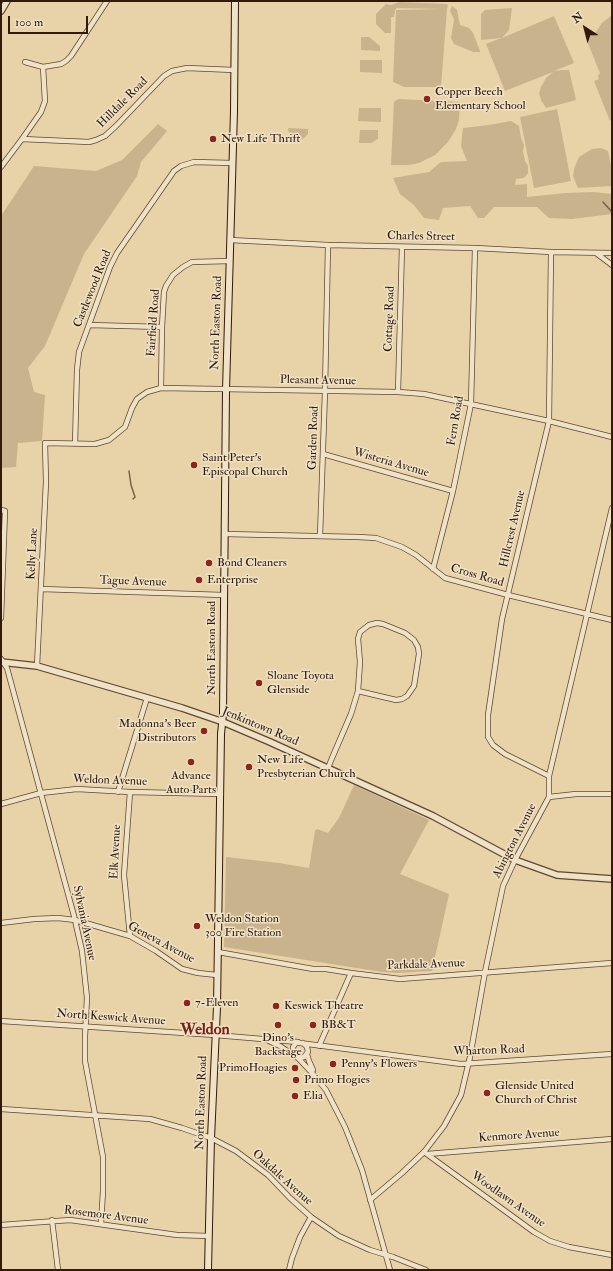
<!DOCTYPE html>
<html>
<head>
<meta charset="utf-8">
<style>
  body { margin:0 }
  #map { position:relative; width:613px; height:1271px; overflow:hidden; background:#e8d2a7; font-family:"IM FELL Double Pica",serif }
  canvas { display:block }
  .frame { position:absolute; inset:0; border:2px solid #31190b; pointer-events:none }
  .north { position:absolute; left:565px; top:8px; width:40px; height:40px; -webkit-text-stroke:3px #f0e2c6; paint-order:stroke; rotate:324deg; font-size:11px; font-weight:700; line-height:16px; text-align:center; color:#31190b }
  .north::after { content:''; display:block; margin:auto; width:14px; height:18px; background:#31190b; clip-path:polygon(50% 0,100% 100%,50% 72%,0 100%) }
  .scale { position:absolute; left:8px; top:16px; width:80px; height:18px; box-sizing:border-box; border:2px solid #31190b; border-top:0; padding-left:5px; font-size:12px; line-height:14px; white-space:nowrap; color:#31190b; -webkit-text-stroke:3px #f0e2c6; paint-order:stroke }
</style>
</head>
<body>
<div id="map">
<canvas width="613" height="1271"></canvas>
<div class="frame"></div>
<div class="north">N</div>
<div class="scale">100 m</div>
</div>
<script>
const ctx = document.querySelector('canvas').getContext('2d');
ctx.lineJoin = 'round';
function fill(path, color) {
  ctx.fillStyle = color;
  ctx.fill(path, 'evenodd');
}
function toPath(rows) {
  const path = new Path2D();
  for (const r of rows) {
    path.moveTo(r[0], r[1]);
    for (let i = 2; i < r.length; i += 2) path.lineTo(r[i], r[i + 1]);
  }
  return path;
}
function trace(path, color, width, dash) {
  ctx.strokeStyle = color;
  ctx.lineWidth = width;
  ctx.lineCap = dash ? 'butt' : 'round';
  ctx.setLineDash(dash || []);
  ctx.stroke(path);
}
function label(font, color, halo, rows, align = 'center') {
  ctx.font = font + ' "IM FELL Double Pica",serif';
  ctx.lineWidth = 3;
  ctx.setLineDash([]);
  ctx.textBaseline = 'middle';
  ctx.strokeStyle = halo;
  ctx.fillStyle = color;
  for (const [text, x, y, turn = 0] of rows) {
    ctx.save();
    ctx.translate(x, y);
    ctx.rotate((+turn || 0) * Math.PI / 180);
    ctx.textAlign = isNaN(turn) ? turn : align;
    if (halo) ctx.strokeText(text, 0, 0);
    ctx.fillText(text, 0, 0);
    ctx.restore();
  }
}
const green = toPath([
  [399,2,447,4,448,6,447,9,441,87,404,87,393,82,396,10,443,9,397,8,395,10,394,17,391,17,391,33,385,33,376,24,376,14,386,4,391,5],
  [452,6,457,10,460,25,469,28,473,33,480,51,480,52,473,52,454,44,451,38,454,19,450,11],
  [512,8,509,30,502,38,554,16,574,63,554,71,562,70,569,70,576,100,546,108,541,100,539,93,541,87,546,78,553,72,505,91,486,44,501,38,481,40,481,14,485,10],
  [612,15,612,120,610,121,594,81,599,79,598,76,600,73,585,36,596,32,602,23],
  [361,37,369,37,380,46,380,51,361,50],
  [360,60,382,60,382,73,360,72],
  [398,99,460,102,459,120,456,129,448,142,435,155,419,163,408,165,391,165,394,102],
  [359,108,381,108,381,122,358,121],
  [557,109,571,181,534,188,520,117],
  [511,121,519,126,521,138,524,145,523,151,525,161,528,166,528,173,525,177,523,178,516,179,515,185,527,184,527,197,565,193,594,192,612,194,612,214,572,219,549,218,537,207,494,207,484,218,478,218,470,206,443,208,439,220,424,218,414,205,400,194,393,178,429,172,441,162,467,161,461,146,463,128,489,125],
  [158,124,167,131,141,162,137,176,84,254,45,346,28,368,34,392,45,395,42,441,18,443,16,467,1,468,1,216,34,166,96,171,122,160],
  [288,128,308,129,308,134,304,138,300,140,296,140,291,138,289,134],
  [360,130,378,130,378,139,371,143,359,143],
  [601,148,608,151,612,170,612,186,578,188,573,176,574,169,579,157,592,149],
  [354,785,429,820,400,874,449,894,432,971,397,973,382,972,224,947,226,857,279,863,309,868,315,831,317,829,328,833,339,818]
]);
const stream = toPath([
  [603,202,612,212],
  [129,471,131,485,135,497,133,499]
]);
const minor = toPath([
  [25,62,43,67,61,64,66,61,71,56,107,1],
  [22,139,89,142,96,140,105,136,116,126,164,76,172,71,187,68,234,70],
  [1,167,22,139,41,112,45,101,43,67],
  [230,240,328,245,475,248,551,252,612,253],
  [596,253,612,265],
  [89,325,162,327],
  [161,388,162,327,164,292,166,286,173,275,183,267,192,262,230,261],
  [398,392,402,247],
  [75,444,77,370,79,352,110,267,117,253,174,171,181,166,194,162,232,163],
  [323,454,453,491],
  [1,510,5,511,1,618],
  [225,534,358,537,376,538,402,547,416,555,445,578,508,595,612,620],
  [320,536,325,391,328,245],
  [433,569,453,491,471,404,475,248],
  [41,589,223,595],
  [1,659,7,668,74,916,82,951,87,998,85,1036,85,1061,103,1157,103,1191,101,1224],
  [37,666,46,482,45,443,95,444,109,440,125,427,132,408,137,399,147,392,161,388,398,392,424,394,549,421,612,437],
  [328,768,332,758,351,714,358,691,360,662,358,639,360,632,369,625,377,623,383,624,405,633,414,640,418,647,419,654,414,686,407,696,402,699,396,700,358,691],
  [549,776,505,754,493,745,488,737,488,715,502,619,549,421,551,252],
  [118,792,147,698],
  [130,792,124,875,130,936],
  [549,797,576,794,612,794],
  [1,804,41,793,77,789,130,792,221,794],
  [1,923,34,919,58,918,75,920,130,936,156,951,182,969,198,973,217,975],
  [218,952,313,969,326,969,351,973,400,979,612,963],
  [1,1021,215,1035,298,1042],
  [269,1041,280,1046,296,1057,300,1058,304,1057,308,1052,307,1047,303,1043],
  [319,1046,351,973],
  [307,1054,309,1061,313,1070],
  [295,1056,293,1052,293,1047,296,1043,300,1043,461,1064,612,1054],
  [298,1058,314,1075,326,1090,345,1127,362,1170,390,1270],
  [1,1109,150,1119,182,1128,211,1138,236,1151,268,1175,290,1198,311,1217,339,1236,370,1250,393,1257,426,1270],
  [424,1152,534,1232,550,1241,569,1247,612,1255],
  [427,1154,612,1139],
  [370,1200,402,1173,424,1152,444,1126,461,1095,470,1057,485,972,503,886,515,860,549,797,549,776,612,508],
  [52,1220,58,1270],
  [1,1225,70,1220,177,1235,209,1236],
  [289,1270,292,1258,300,1237,311,1217]
]);
const tertiary = toPath([
  [1,11,7,1],
  [1,662,37,666,182,708,223,722,270,742,433,816,515,860,557,875,612,879]
]);
const secondary = toPath([
  [208,1270,211,1138,217,1007,221,734,223,714,226,390,234,111,235,1]
]);
const markers = [
  [427,99,4,"#8f2418"],
  [213,139,4,"#8f2418"],
  [194,465,4,"#8f2418"],
  [209,563,4,"#8f2418"],
  [199,580,4,"#8f2418"],
  [259,683,4,"#8f2418"],
  [204,731,4,"#8f2418"],
  [191,762,4,"#8f2418"],
  [249,767,4,"#8f2418"],
  [197,926,4,"#8f2418"],
  [187,1003,4,"#8f2418"],
  [276,1006,4,"#8f2418"],
  [278,1025,4,"#8f2418"],
  [313,1025,4,"#8f2418"],
  [333,1064,4,"#8f2418"],
  [295,1068,4,"#8f2418"],
  [296,1080,4,"#8f2418"],
  [487,1093,4,"#8f2418"],
  [295,1096,4,"#8f2418"]
];
const poiNames = [
  ["Copper Beech",435,92],
  ["Elementary School",435,106],
  ["New Life Thrift",221,139],
  ["Saint Peter's",202,458],
  ["Episcopal Church",202,472],
  ["Bond Cleaners",217,563],
  ["Enterprise",207,580],
  ["Sloane Toyota",267,676],
  ["Glenside",267,690],
  ["Madonna's Beer",196,724,"right"],
  ["Distributors",196,738,"right"],
  ["New Life",257,760],
  ["Presbyterian Church",257,774],
  ["Advance",191,776,"center"],
  ["Auto Parts",191,790,"center"],
  ["Weldon Station",205,919],
  ["300 Fire Station",205,933],
  ["7-Eleven",195,1003],
  ["Keswick Theatre",284,1006],
  ["BB&T",321,1025],
  ["Dino's",278,1038,"center"],
  ["Backstage",278,1052,"center"],
  ["Penny's Flowers",341,1064],
  ["PrimoHoagies",287,1068,"right"],
  ["Primo Hogies",304,1080],
  ["Glenside United",495,1086],
  ["Church of Christ",495,1100],
  ["Elia",303,1096]
];
const streetNames = [
  ["Hilldale Road",123,103,-45],
  ["Charles Street",421,237,1],
  ["Castlewood Road",93,289,-68],
  ["Cottage Road",390,319,-88],
  ["Fairfield Road",154,323,-86],
  ["North Easton Road",217,323,-88],
  ["Pleasant Avenue",318,381,1],
  ["Fern Road",456,421,-80],
  ["Garden Road",314,438,-88],
  ["Wisteria Avenue",391,463,16],
  ["Hillcrest Avenue",513,529,-77],
  ["Kelly Lane",33,554,-87],
  ["Cross Road",477,576,16],
  ["Tague Avenue",133,582,2],
  ["North Easton Road",212,648,-90],
  ["Jenkintown Road",260,727,23],
  ["Weldon Avenue",110,781,2],
  ["Abington Avenue",515,841,-63],
  ["Elk Avenue",116,852,-87],
  ["Sylvania Avenue",84,923,78],
  ["Geneva Avenue",161,943,28],
  ["Parkdale Avenue",426,965,-2],
  ["North Keswick Avenue",111,1018,4],
  ["Wharton Road",489,1051,-2],
  ["North Easton Road",202,1103,-88],
  ["Kenmore Avenue",519,1136,-4],
  ["Oakdale Avenue",282,1178,42],
  ["Woodlawn Avenue",508,1200,35],
  ["Rosemore Avenue",106,1216,7]
];
const districtNames = [
  ["Weldon",205,1031]
];
fill(green, '#c9b38c');
trace(stream, '#7a6249', 1.5);
trace(minor, '#5f4732', 6);
trace(tertiary, '#5f4732', 8);
trace(secondary, '#31190b', 8);
trace(minor, '#f0e2c6', 4.5);
trace(tertiary, '#f0e2c6', 5.5);
trace(secondary, '#f0e2c6', 6);
for (const [x, y, r, color] of markers) {
  const dot = new Path2D();
  dot.arc(x, y, r, 0, 2 * Math.PI);
  ctx.fillStyle = color;
  ctx.fill(dot);
  trace(dot, '#f0e2c6', 1.5);
}
label('12px', '#31190b', '#f0e2c6', poiNames, 'left');
label('12px', '#31190b', '#f0e2c6', streetNames);
label('bold 16px', '#7a1f14', '#f0e2c6', districtNames);
</script>
</body>
</html>
